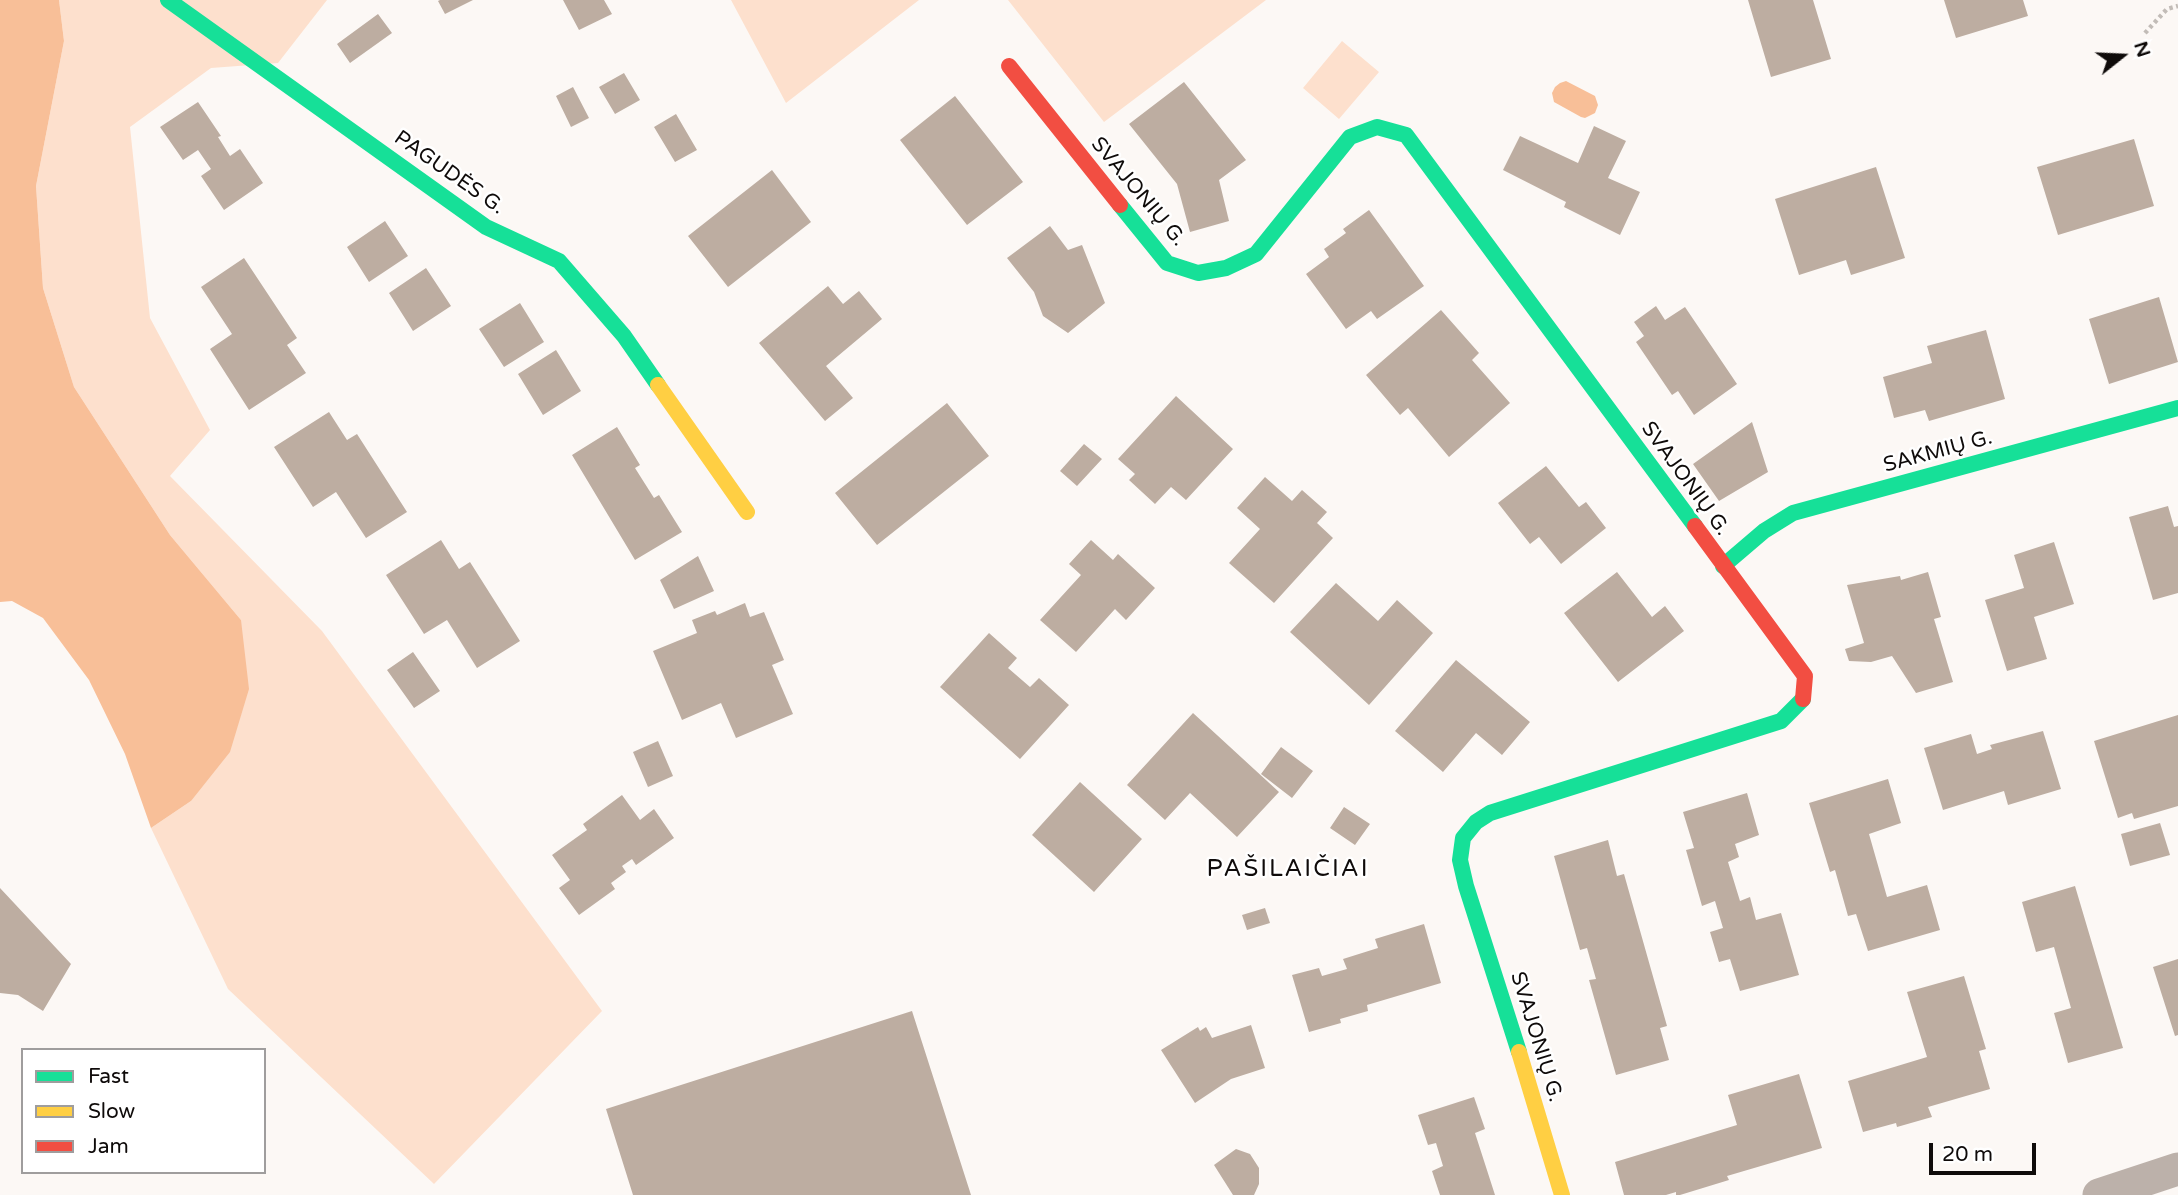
<!DOCTYPE html>
<html>
<head>
<meta charset="utf-8">
<style>
  body { margin:0 }
  #map { position:relative; width:2178px; height:1195px; overflow:hidden; background:#fcf8f5; font-family:"Varela Round",sans-serif }
  canvas { display:block }
  .legend { position:absolute; left:21px; top:1048px; width:245px; height:126px; box-sizing:border-box; background:#fff; border:2px solid #9f9d9d; margin:0; padding:9px 12px; list-style:none; font-size:21px; color:#0f0b0a }
  .legend li { display:flex; align-items:center; gap:14px; height:35px }
  .legend b { width:35px; border:2px solid #9f9d9d }
  .north { position:absolute; left:2087px; top:21px; width:70px; height:70px; -webkit-text-stroke:5px #fff; paint-order:stroke; rotate:72deg; font-size:19px; font-weight:700; line-height:28px; text-align:center; color:#0f0b0a }
  .north::after { content:''; display:block; margin:auto; width:24px; height:32px; background:#0f0b0a; clip-path:polygon(50% 0,100% 100%,50% 72%,0 100%) }
  .scale { position:absolute; left:1929px; top:1143px; width:107px; height:32px; box-sizing:border-box; border:4px solid #0f0b0a; border-top:0; padding-left:9px; font-size:21px; line-height:24px; white-space:nowrap; color:#0f0b0a; -webkit-text-stroke:5px #fff; paint-order:stroke }
</style>
</head>
<body>
<div id="map">
<canvas width="2178" height="1195"></canvas>
<ul class="legend">
<li><b style="height:9px;background:#16e098"></b>Fast</li>
<li><b style="height:9px;background:#ffcf43"></b>Slow</li>
<li><b style="height:9px;background:#f24e42"></b>Jam</li>
</ul>
<div class="north">N</div>
<div class="scale">20 m</div>
</div>
<script>
const ctx = document.querySelector('canvas').getContext('2d');
ctx.lineJoin = 'round';
function fill(path, color) {
  ctx.fillStyle = color;
  ctx.fill(path, 'evenodd');
}
function toPath(rows) {
  const path = new Path2D();
  for (const r of rows) {
    path.moveTo(r[0], r[1]);
    for (let i = 2; i < r.length; i += 2) path.lineTo(r[i], r[i + 1]);
  }
  return path;
}
function trace(path, color, width, dash) {
  ctx.strokeStyle = color;
  ctx.lineWidth = width;
  ctx.lineCap = dash ? 'butt' : 'round';
  ctx.setLineDash(dash || []);
  ctx.stroke(path);
}
function label(font, color, halo, rows, align = 'center') {
  ctx.font = font + ' "Varela Round",sans-serif';
  ctx.lineWidth = 5;
  ctx.setLineDash([]);
  ctx.textBaseline = 'middle';
  ctx.strokeStyle = halo;
  ctx.fillStyle = color;
  for (const [text, x, y, turn = 0] of rows) {
    ctx.save();
    ctx.translate(x, y);
    ctx.rotate((+turn || 0) * Math.PI / 180);
    ctx.textAlign = isNaN(turn) ? turn : align;
    if (halo) ctx.strokeText(text, 0, 0);
    ctx.fillText(text, 0, 0);
    ctx.restore();
  }
}
const green = toPath([
  [59,0,327,0,278,63,211,68,130,127,150,318,210,430,170,476,322,631,602,1011,434,1184,228,989,151,828,191,801,241,620,170,535,74,387,43,288,36,186,64,41],
  [731,0,919,0,786,103],
  [1008,0,1266,0,1104,122],
  [1342,41,1379,72,1339,119,1303,88]
]);
const water = toPath([
  [0,0,59,0,64,41,36,186,43,288,74,387,170,535,241,620,249,689,230,752,191,801,151,828,125,754,89,680,43,618,12,601,0,602],
  [1566,81,1595,96,1598,105,1595,113,1585,118,1581,117,1554,102,1552,93,1555,87,1560,83]
]);
const building = toPath([
  [440,0,473,0,445,14,438,1],
  [563,0,604,0,612,14,579,30],
  [1748,0,1813,0,1831,59,1771,77],
  [1944,0,2023,0,2028,16,1956,38],
  [378,14,392,33,350,63,337,44],
  [624,73,640,100,615,114,599,87],
  [1184,82,1246,160,1219,180,1229,221,1190,232,1177,184,1129,124],
  [573,87,589,118,571,127,556,96],
  [955,96,1023,182,967,225,900,140],
  [198,102,221,136,218,137,230,156,240,149,263,183,224,210,201,176,211,169,198,150,183,160,160,127],
  [676,114,697,150,675,162,654,127],
  [1594,126,1626,141,1608,178,1640,192,1620,235,1564,207,1566,202,1503,170,1520,136,1578,163],
  [2134,139,2154,206,2058,235,2037,167],
  [1876,167,1905,258,1851,275,1846,260,1799,275,1775,199],
  [772,170,811,222,728,287,688,236],
  [1369,210,1424,286,1377,319,1371,311,1346,329,1306,274,1329,257,1324,249,1346,233,1343,229],
  [385,221,408,256,369,282,347,247],
  [1050,226,1068,250,1082,245,1105,303,1068,333,1043,316,1034,292,1007,258],
  [244,258,297,338,287,345,306,373,249,410,210,349,232,334,201,287],
  [426,268,451,306,413,331,389,293],
  [828,286,843,304,859,291,882,319,826,366,853,398,825,421,759,343],
  [2159,297,2178,362,2109,384,2089,319],
  [520,303,544,342,504,367,479,329],
  [1656,306,1665,320,1685,307,1737,384,1694,415,1678,391,1672,395,1636,342,1644,336,1634,322],
  [1441,310,1479,353,1472,360,1510,403,1449,457,1408,408,1400,415,1366,375],
  [1986,330,2005,399,1929,421,1925,410,1894,418,1883,377,1932,363,1927,346],
  [556,350,581,391,543,415,518,374],
  [1176,396,1233,449,1186,500,1171,487,1155,504,1129,480,1135,474,1118,459],
  [947,403,989,456,877,545,835,493],
  [329,412,347,440,357,434,407,512,366,538,336,492,313,507,274,447],
  [1752,422,1768,472,1719,501,1693,464],
  [617,427,640,465,635,468,654,498,659,495,682,532,635,560,572,455],
  [1084,444,1102,459,1077,486,1060,471],
  [1546,466,1579,507,1586,502,1606,528,1561,564,1539,537,1530,544,1498,503],
  [1265,477,1292,501,1302,490,1327,512,1317,523,1333,538,1274,603,1229,563,1260,529,1237,508],
  [2168,506,2174,527,2178,526,2178,593,2153,600,2129,517],
  [441,540,459,569,470,562,520,641,477,668,447,620,424,634,386,575],
  [1091,540,1113,560,1118,554,1155,588,1126,620,1115,609,1076,652,1040,620,1081,575,1069,564],
  [2054,542,2074,604,2034,617,2047,659,2007,671,1985,600,2024,588,2014,555],
  [698,556,714,591,674,609,660,580],
  [1617,572,1652,617,1665,606,1684,631,1618,682,1564,613],
  [1928,572,1941,617,1934,619,1953,682,1916,693,1892,656,1871,662,1849,661,1845,649,1864,643,1847,585,1900,576,1901,580],
  [1336,583,1378,621,1397,600,1433,633,1369,705,1290,632],
  [745,603,750,617,764,612,784,660,772,665,793,714,736,738,721,703,682,720,653,651,697,633,692,620,715,611,717,615],
  [989,633,1017,658,1008,668,1030,687,1039,678,1069,705,1020,759,940,687],
  [413,652,440,691,414,708,387,670],
  [1456,660,1530,722,1502,755,1476,733,1443,772,1395,731],
  [1193,713,1279,792,1237,837,1190,793,1165,820,1127,785],
  [2178,715,2178,806,2134,819,2132,813,2118,818,2094,741],
  [2043,731,2061,789,2008,805,2004,791,1943,810,1924,748,1971,734,1977,754,1992,749,1990,745],
  [658,741,673,776,648,787,633,752],
  [1281,747,1313,771,1292,798,1261,774],
  [1888,779,1901,823,1869,834,1887,897,1927,885,1940,930,1868,951,1856,914,1848,916,1835,870,1830,872,1809,803],
  [1080,782,1142,839,1094,892,1032,835],
  [1747,793,1759,835,1735,844,1739,857,1728,862,1740,901,1750,897,1756,920,1781,913,1799,975,1740,991,1730,959,1719,962,1710,932,1723,928,1715,901,1702,906,1686,850,1694,848,1683,812],
  [622,795,640,820,654,809,674,838,636,865,632,859,622,866,626,872,611,883,615,889,579,915,559,888,570,880,552,855,587,830,583,824],
  [1344,807,1370,824,1355,845,1330,828],
  [2160,823,2170,855,2130,866,2121,834],
  [1608,840,1617,876,1624,874,1667,1026,1660,1028,1669,1060,1616,1075,1589,980,1596,979,1587,948,1580,950,1554,856],
  [2075,886,2123,1048,2068,1063,2054,1013,2071,1008,2054,947,2036,952,2022,902],
  [0,888,71,964,43,1011,18,995,0,993],
  [1265,908,1270,923,1247,930,1242,915],
  [1424,924,1441,983,1367,1005,1368,1011,1340,1019,1341,1023,1309,1032,1292,975,1319,968,1322,976,1347,969,1343,959,1378,948,1375,939],
  [2178,959,2178,1035,2175,1036,2153,967],
  [1964,976,1986,1049,1979,1051,1990,1089,1928,1107,1932,1117,1897,1127,1896,1123,1863,1132,1848,1081,1927,1057,1907,992],
  [912,1011,971,1195,633,1195,606,1109],
  [1251,1025,1265,1068,1231,1079,1195,1103,1161,1050,1198,1027,1200,1031,1206,1027,1212,1038],
  [1799,1074,1822,1148,1727,1176,1729,1180,1680,1195,1676,1195,1676,1192,1666,1195,1624,1195,1615,1162,1737,1125,1728,1095],
  [1474,1097,1485,1129,1475,1133,1495,1195,1440,1195,1432,1171,1443,1166,1436,1143,1428,1145,1418,1115],
  [1236,1149,1250,1154,1259,1168,1259,1184,1254,1195,1233,1195,1214,1165]
]);
const path = toPath([
  [2145,33,2167,9,2178,6]
]);
const street = toPath([
  [2099,1195,2178,1169]
]);
const fast = toPath([
  [168,0,486,227,559,261,624,336,658,385],
  [1120,205,1167,263,1198,273,1226,268,1256,254,1350,137,1377,127,1406,135,1695,526],
  [1723,566,1764,531,1793,513,2178,408],
  [1519,1052,1466,886,1460,860,1463,838,1476,822,1490,813,1781,721,1803,699]
]);
const slow = toPath([
  [658,385,747,512],
  [1519,1052,1562,1195]
]);
const jam = toPath([
  [1009,66,1120,205],
  [1695,526,1805,676,1803,699]
]);
const streetNames = [
  ["PAGUDĖS G.",449,173,35],
  ["SVAJONIŲ G.",1138,192,50],
  ["SAKMIŲ G.",1938,452,-15],
  ["SVAJONIŲ G.",1685,479,54],
  ["SVAJONIŲ G.",1536,1037,73]
];
const quarterNames = [
  ["PAŠILAIČIAI",1288,870]
];
fill(green, '#fde0cd');
fill(water, '#f8bf98');
fill(building, '#bdada1');
trace(path, '#c2bcb7', 4.5, [3.5, 3.5]);
trace(street, '#bcb1aa', 33);
trace(fast, '#16e098', 16);
trace(slow, '#ffcf43', 16);
trace(jam, '#f24e42', 16);
label('21px', '#0f0b0a', '#fff', streetNames);
ctx.letterSpacing = '2px';
label('24px', '#0f0b0a', '#fff', quarterNames);
ctx.letterSpacing = '0px';
</script>
</body>
</html>
